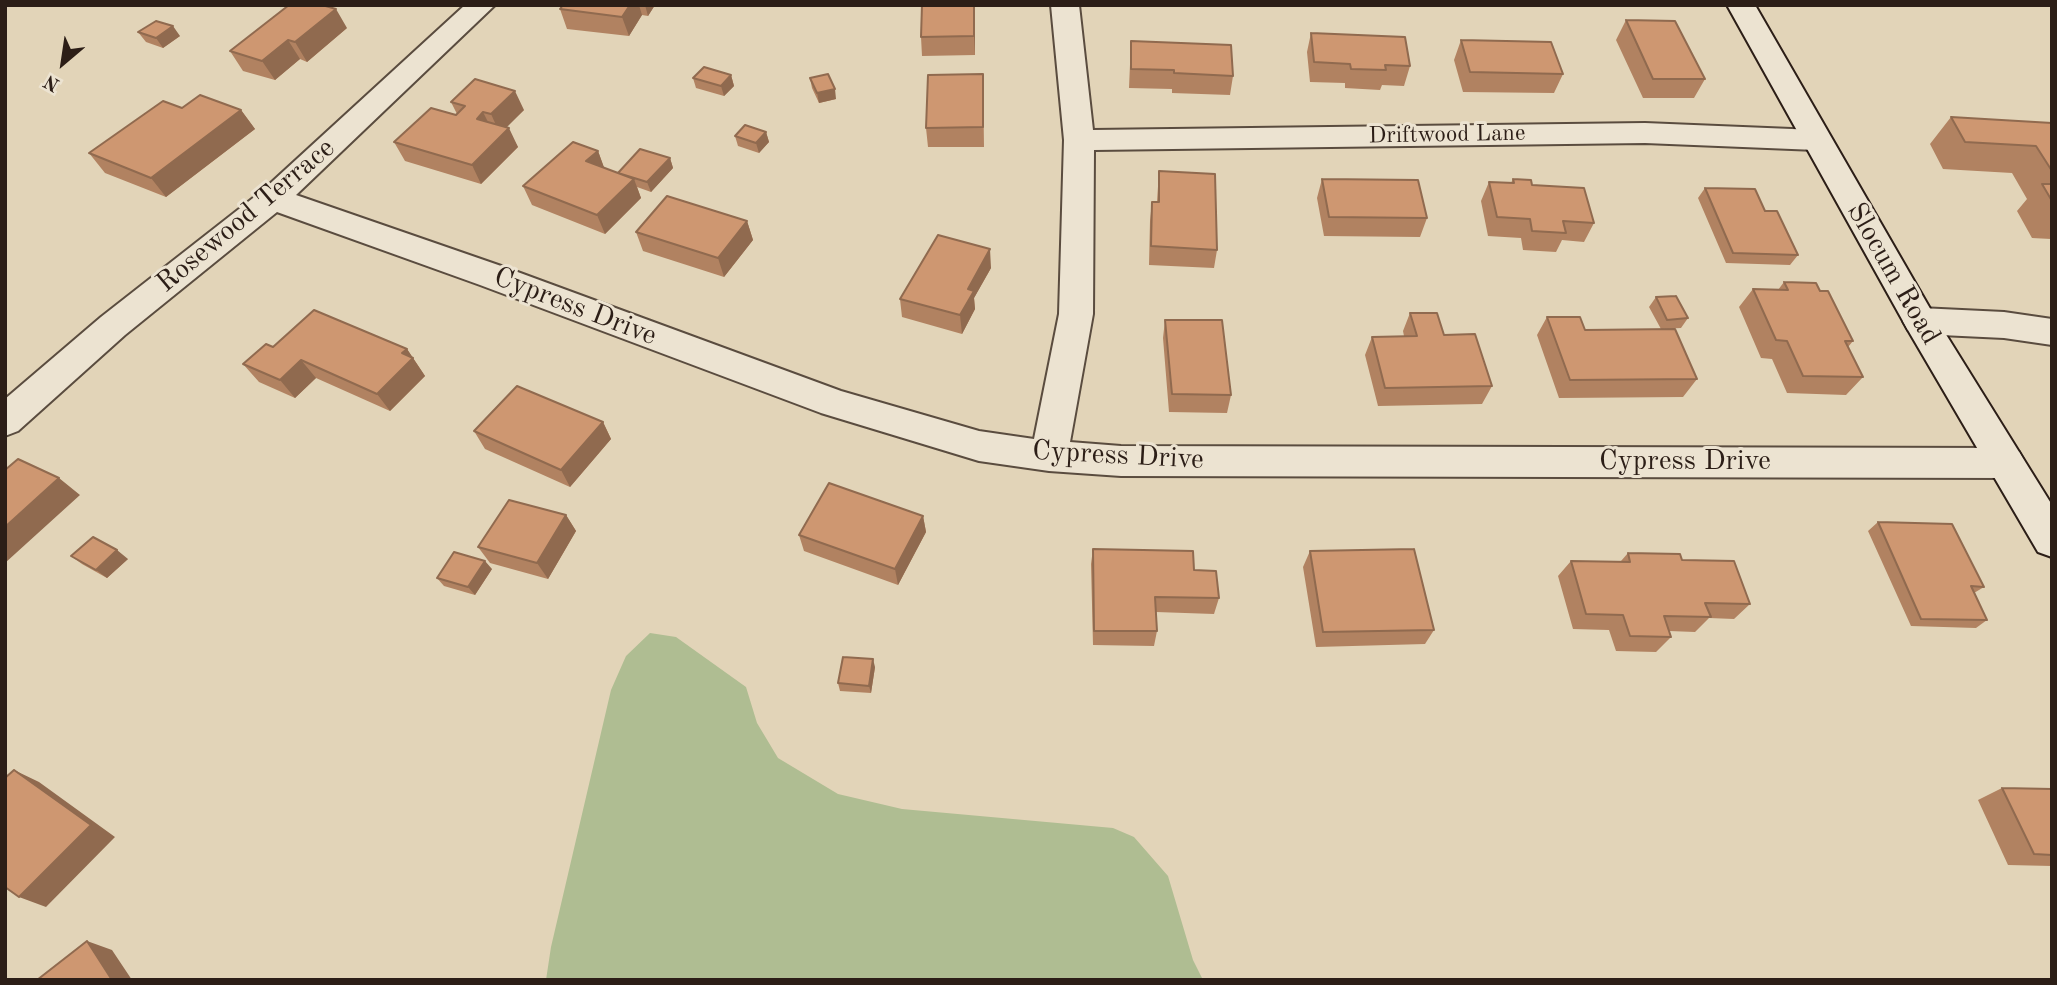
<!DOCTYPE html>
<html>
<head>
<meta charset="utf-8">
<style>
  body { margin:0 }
  #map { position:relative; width:2057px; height:985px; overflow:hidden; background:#e2d4b8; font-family:"Old Standard TT",serif }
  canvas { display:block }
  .frame { position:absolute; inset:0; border:7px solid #2c1e17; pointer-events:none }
  .north { position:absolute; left:28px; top:28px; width:70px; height:70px; -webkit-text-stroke:5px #ece3d1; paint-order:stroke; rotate:209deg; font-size:19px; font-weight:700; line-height:28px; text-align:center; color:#2c1e17 }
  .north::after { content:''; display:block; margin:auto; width:24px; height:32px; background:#2c1e17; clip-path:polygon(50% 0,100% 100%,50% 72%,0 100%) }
</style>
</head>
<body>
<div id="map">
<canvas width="2057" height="985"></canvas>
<div class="frame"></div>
<div class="north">N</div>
</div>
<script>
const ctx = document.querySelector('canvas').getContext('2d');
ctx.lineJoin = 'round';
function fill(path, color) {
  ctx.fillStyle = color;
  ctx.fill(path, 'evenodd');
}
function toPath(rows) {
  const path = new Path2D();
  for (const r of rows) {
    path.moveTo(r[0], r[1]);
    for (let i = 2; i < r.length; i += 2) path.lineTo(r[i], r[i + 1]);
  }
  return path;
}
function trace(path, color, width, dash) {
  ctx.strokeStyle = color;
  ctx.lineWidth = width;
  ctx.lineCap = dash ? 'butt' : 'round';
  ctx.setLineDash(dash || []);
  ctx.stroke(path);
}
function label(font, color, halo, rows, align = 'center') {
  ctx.font = font + ' "Old Standard TT",serif';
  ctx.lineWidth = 6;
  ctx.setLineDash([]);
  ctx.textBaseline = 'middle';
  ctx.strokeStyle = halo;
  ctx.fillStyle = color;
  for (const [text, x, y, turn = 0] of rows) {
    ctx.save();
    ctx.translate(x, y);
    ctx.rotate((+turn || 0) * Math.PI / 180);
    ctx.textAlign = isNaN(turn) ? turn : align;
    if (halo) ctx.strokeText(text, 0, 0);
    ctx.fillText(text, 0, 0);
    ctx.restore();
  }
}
const green = toPath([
  [650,633,676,637,746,687,757,723,778,758,838,794,902,809,1113,828,1134,837,1168,876,1193,960,1203,980,546,980,551,947,611,690,626,656]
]);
const minor = toPath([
  [465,5,495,5,296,195,504,267,841,391,979,431,1034,439,1059,314,1064,140,1051,5,1079,5,1093,130,1645,123,1816,130,1827,133,1831,140,1827,147,1816,150,1645,143,1094,150,1093,314,1070,442,1121,446,2006,448,2019,452,2025,463,2019,474,2006,478,1121,476,1049,471,979,461,821,413,480,285,277,212,125,335,18,431,5,436,5,399,101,317,262,191,465,5],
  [1920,308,2004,312,2052,319,2052,345,2004,338,1920,334,1908,330,1903,321,1908,312,1920,308]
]);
const secondary = toPath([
  [1727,5,1755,5,1932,312,2052,505,2052,557,2038,552,1908,330,1727,5]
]);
const wall = toPath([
  [563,5,655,5,648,16,642,15,629,36,567,29,560,9],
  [922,5,975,5,975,55,922,56,921,37],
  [1626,20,1705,79,1694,98,1643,98,1616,40],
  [347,28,307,62,300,59,275,80,243,71,230,51],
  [138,32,180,36,163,48,146,42],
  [1311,33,1410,66,1404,86,1382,85,1380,90,1345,88,1345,83,1310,82,1307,52],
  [1461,40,1563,74,1554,93,1463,92,1454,60],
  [1131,41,1233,76,1230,95,1172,93,1172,89,1129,88],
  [983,74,984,147,928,147,926,128],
  [731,75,734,86,724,96,696,88,693,78],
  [810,78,836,99,819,103,812,88],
  [451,102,524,110,506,127,518,147,481,184,405,161,394,142,456,115,457,114],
  [182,108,241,110,255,129,166,197,105,173,89,153],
  [1951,117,2052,123,2052,238,2051,239,2032,238,2017,211,2027,199,2012,173,1943,169,1930,144],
  [766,132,769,142,759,153,738,146,735,136],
  [598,151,604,168,619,173,670,158,673,168,651,192,637,187,641,198,605,234,532,205,523,186],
  [1159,171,1217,250,1214,268,1149,265,1150,221,1152,202,1157,202],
  [1322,179,1427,218,1420,237,1324,236,1317,198],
  [1513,179,1532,185,1594,223,1584,242,1562,240,1556,252,1523,250,1521,238,1488,236,1481,201,1489,182,1511,183],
  [1705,188,1765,211,1798,255,1790,265,1726,263,1698,198],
  [747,221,753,240,724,277,643,251,636,232],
  [991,268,974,298,975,309,962,334,902,317,900,299],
  [1784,282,1820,291,1853,341,1848,347,1863,377,1846,395,1787,393,1772,359,1761,358,1739,307,1753,289,1778,290],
  [1656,297,1688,318,1681,328,1661,329,1649,307],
  [1410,313,1444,335,1492,386,1482,404,1378,406,1365,355,1372,337,1404,336,1403,331],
  [1547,317,1585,330,1697,379,1683,397,1559,398,1537,335],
  [1165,320,1231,395,1227,413,1169,412,1163,338],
  [273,347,407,349,425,376,390,411,316,378,295,398,259,382,243,364],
  [603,422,611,439,570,487,485,449,474,431],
  [566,515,576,531,548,579,490,563,478,547],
  [923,516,926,532,898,585,804,551,799,535],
  [1878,522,1984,587,1974,593,1987,620,1976,628,1911,626,1868,531],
  [1093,549,1194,570,1219,598,1214,614,1156,612,1157,631,1154,646,1093,645,1091,564],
  [1310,551,1434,630,1425,644,1316,647,1303,567],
  [1628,553,1682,560,1750,604,1734,619,1709,618,1695,632,1669,631,1671,637,1656,652,1616,651,1609,630,1573,629,1558,576,1571,561,1621,561],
  [71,556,128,559,107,578,82,564],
  [492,569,475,595,444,586,437,578],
  [875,667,871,693,840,691,838,683],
  [2002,788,2052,789,2052,866,2008,865,1978,800]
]);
const shadedWall = toPath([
  [630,5,639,5,642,15,629,36,622,17],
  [645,5,655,5,648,16],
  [974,5,975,7,975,55,974,36],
  [336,9,347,28,307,62,295,42],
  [173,26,180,36,163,48,156,38],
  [288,40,300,59,275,80,262,61],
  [731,75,734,86,724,96,721,86],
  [835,89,836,99,819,103,817,93],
  [515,91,524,110,500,134,491,114],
  [241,110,255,129,166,197,151,178],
  [483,112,493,132,477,119],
  [509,128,518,147,481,184,472,165],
  [766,132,769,142,759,153,756,143],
  [598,151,605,170,586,161],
  [670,158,673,168,651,192,647,182],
  [634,179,641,198,605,234,597,215],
  [747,221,753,240,724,277,718,258],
  [990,249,991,268,974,298,975,309,962,334,960,315,968,289],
  [407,349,425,376,390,411,377,394,402,353],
  [301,360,316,378,295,398,280,380],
  [603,422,611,439,570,487,561,470],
  [59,478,80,495,5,563,5,527],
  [566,515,576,531,548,579,537,563],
  [923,516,926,532,898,585,895,569],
  [117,550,128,559,107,578,96,570],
  [485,561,492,569,475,595,468,587],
  [873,659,875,667,871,693,869,686],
  [14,770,39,782,115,837,46,907,19,897],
  [87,941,112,950,132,980,112,980]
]);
const building = toPath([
  [289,5,322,5,336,9,295,42,288,40,262,61,230,51,289,5],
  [563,5,630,5,622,17,560,9,563,5],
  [922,5,974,5,974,36,921,37,922,5],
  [1626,20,1675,21,1705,79,1653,79,1626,20],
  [156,21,173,26,156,38,138,32,156,21],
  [1311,33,1405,37,1410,66,1385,65,1386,70,1351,69,1350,64,1314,62,1311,33],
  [1461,40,1551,42,1563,74,1470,72,1461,40],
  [1131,41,1231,45,1233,76,1174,73,1174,70,1131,69,1131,41],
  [704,67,731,75,721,86,693,78,704,67],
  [828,74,835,89,817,93,810,78,828,74],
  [983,74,983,127,926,128,928,75,983,74],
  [475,79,515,91,491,114,483,112,477,119,509,128,472,165,394,142,431,108,456,115,465,106,451,102,475,79],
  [200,95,241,110,151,178,89,153,163,101,182,108,200,95],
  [1951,117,2052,123,2052,171,2036,146,1965,142,1951,117],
  [745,125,766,132,756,143,735,136,745,125],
  [573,142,598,151,586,161,634,179,597,215,523,186,573,142],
  [640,149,670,158,647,182,618,173,640,149],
  [1159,171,1215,174,1217,250,1151,246,1152,202,1159,202,1159,171],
  [1322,179,1418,180,1427,218,1329,217,1322,179],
  [1513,179,1531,180,1532,185,1584,188,1594,223,1563,221,1566,233,1532,231,1530,219,1497,217,1489,182,1514,183,1513,179],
  [2042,184,2052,184,2052,201,2042,184],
  [1705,188,1755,189,1765,211,1777,211,1798,255,1733,253,1705,188],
  [667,196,747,221,718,258,636,232,667,196],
  [938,235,990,249,968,289,974,291,960,315,900,299,938,235],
  [1784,282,1816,283,1820,291,1828,291,1853,341,1845,341,1863,377,1803,376,1787,341,1776,340,1753,289,1788,290,1784,282],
  [1676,296,1688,318,1667,320,1656,297,1676,296],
  [314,310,407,349,402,353,413,358,377,394,301,360,280,380,243,364,266,344,273,347,314,310],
  [1410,313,1437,313,1444,335,1475,334,1492,386,1385,388,1372,337,1417,336,1410,313],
  [1547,317,1580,317,1585,330,1675,329,1697,379,1570,380,1547,317],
  [1165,320,1222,320,1231,395,1172,394,1165,320],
  [517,386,603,422,561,470,474,431,517,386],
  [18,459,59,478,5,527,5,470,18,459],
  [829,483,923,516,895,569,799,535,829,483],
  [509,500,566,515,537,563,478,547,509,500],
  [1878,522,1952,524,1984,587,1971,586,1987,620,1921,619,1878,522],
  [93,537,117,550,96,570,71,556,93,537],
  [1093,549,1193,551,1194,570,1216,571,1219,598,1155,597,1157,631,1094,631,1093,549],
  [1414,549,1434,630,1323,632,1310,551,1414,549],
  [454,552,485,561,468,587,437,578,454,552],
  [1628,553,1680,554,1682,560,1734,561,1750,604,1705,603,1711,617,1664,616,1671,637,1630,636,1623,615,1586,614,1571,561,1630,562,1628,553],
  [843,657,873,659,869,686,838,683,843,657],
  [14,770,91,825,19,897,5,887,5,778,14,770],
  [2002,788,2052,789,2052,855,2034,854,2002,788],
  [87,941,112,980,37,980,87,941]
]);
const farStreetnames = [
  ["Driftwood Lane",1447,135,-1]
];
const streetNames = [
  ["Rosewood Terrace",246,216,-40],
  ["Slocum Road",1893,274,60],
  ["Cypress Drive",575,307,21],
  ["Cypress Drive",1118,456,3],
  ["Cypress Drive",1685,462]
];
fill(green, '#afbd92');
trace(minor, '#5a4c3f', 4);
trace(secondary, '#2c1e17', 4);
fill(minor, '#ece3d1');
fill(secondary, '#ece3d1');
fill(wall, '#b18261');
fill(shadedWall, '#906a4f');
fill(building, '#ce9771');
trace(building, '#906a4f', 2);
label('23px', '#2c1e17', '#ece3d1', farStreetnames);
label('28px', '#2c1e17', '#ece3d1', streetNames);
</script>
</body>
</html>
